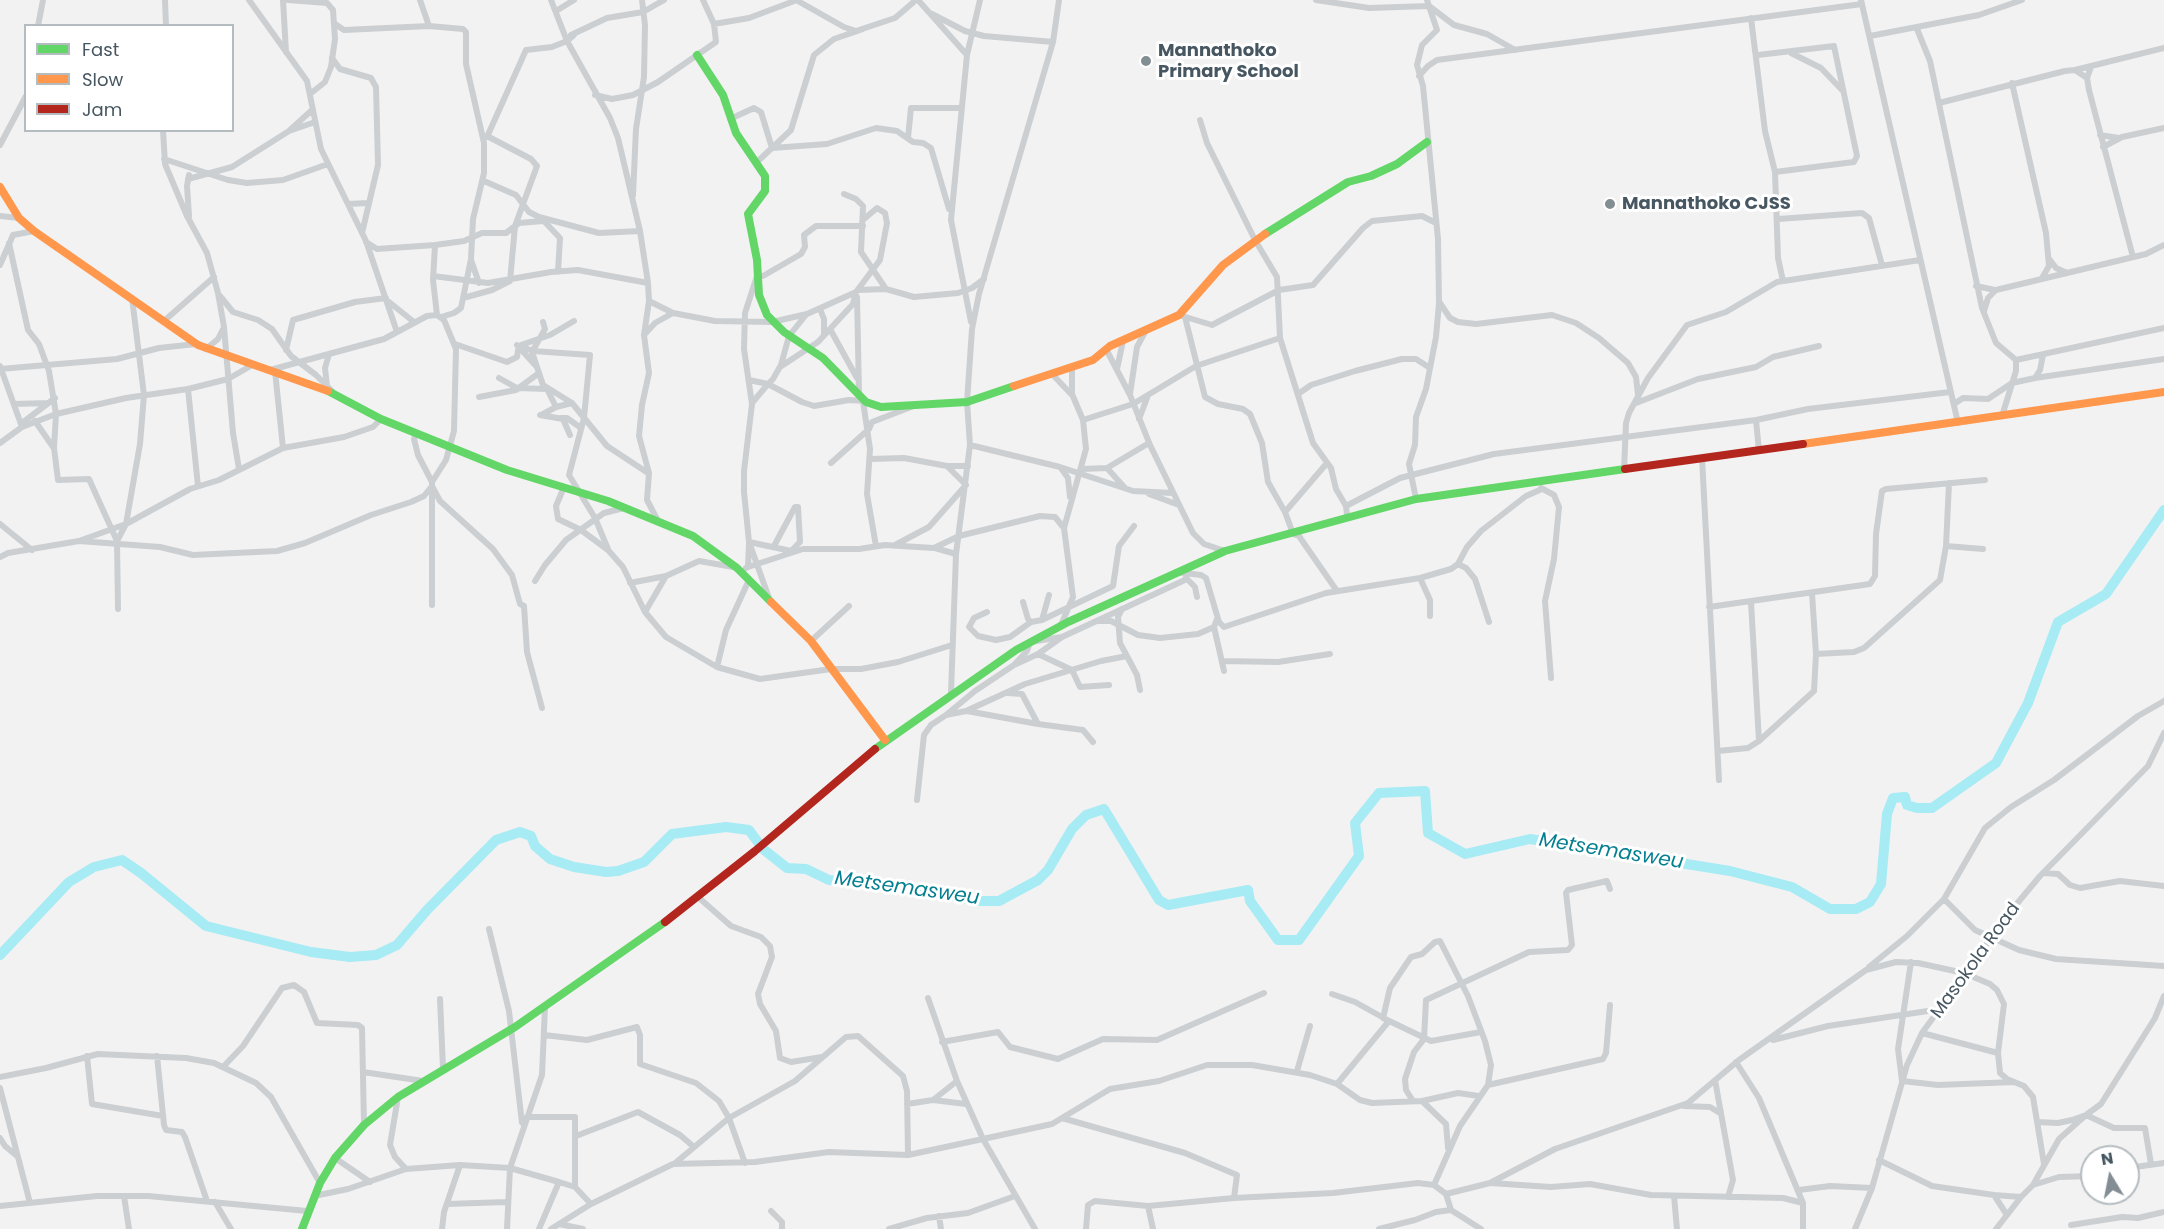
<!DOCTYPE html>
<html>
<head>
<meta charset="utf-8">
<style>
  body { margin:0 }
  #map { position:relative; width:2164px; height:1229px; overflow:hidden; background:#f3f2f2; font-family:Poppins,sans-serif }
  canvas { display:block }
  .legend { position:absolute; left:24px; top:24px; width:210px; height:108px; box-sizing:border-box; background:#fff; border:2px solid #b5bcc0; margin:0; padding:8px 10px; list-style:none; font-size:18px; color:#475761 }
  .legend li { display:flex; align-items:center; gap:12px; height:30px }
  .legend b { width:30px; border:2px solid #b5bcc0 }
  .north { position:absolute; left:2080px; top:1145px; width:60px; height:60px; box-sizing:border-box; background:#fff; border:2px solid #b5bcc0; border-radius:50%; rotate:350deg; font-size:16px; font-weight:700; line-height:24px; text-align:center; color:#475761 }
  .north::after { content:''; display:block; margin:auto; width:21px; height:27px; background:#838d94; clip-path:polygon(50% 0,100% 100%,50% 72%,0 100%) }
</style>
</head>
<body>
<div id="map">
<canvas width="2164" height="1229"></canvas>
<ul class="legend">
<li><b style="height:8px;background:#63d668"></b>Fast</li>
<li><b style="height:8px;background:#ff974d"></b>Slow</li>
<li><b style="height:8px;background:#b3261e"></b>Jam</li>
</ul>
<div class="north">N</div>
</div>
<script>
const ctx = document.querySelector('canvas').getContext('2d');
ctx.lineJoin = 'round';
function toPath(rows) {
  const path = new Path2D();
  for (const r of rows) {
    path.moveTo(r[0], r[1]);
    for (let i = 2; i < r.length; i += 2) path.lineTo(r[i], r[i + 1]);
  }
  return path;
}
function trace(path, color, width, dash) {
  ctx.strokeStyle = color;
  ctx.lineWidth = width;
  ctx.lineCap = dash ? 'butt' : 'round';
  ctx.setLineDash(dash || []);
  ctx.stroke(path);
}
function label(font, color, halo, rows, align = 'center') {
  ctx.font = font + ' Poppins,sans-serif';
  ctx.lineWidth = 6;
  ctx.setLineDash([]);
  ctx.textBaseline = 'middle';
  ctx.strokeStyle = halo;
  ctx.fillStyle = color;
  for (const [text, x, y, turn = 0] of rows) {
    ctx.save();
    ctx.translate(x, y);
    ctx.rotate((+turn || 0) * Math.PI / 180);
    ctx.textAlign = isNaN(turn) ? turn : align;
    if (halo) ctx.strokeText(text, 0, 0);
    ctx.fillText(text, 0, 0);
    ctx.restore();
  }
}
const river = toPath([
  [0,955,69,882,94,867,122,860,141,873,206,926,311,952,350,957,376,955,397,945,427,910,496,840,520,832,531,836,535,846,550,859,574,867,606,872,618,871,644,862,672,834,726,827,749,830,763,849,787,868,806,869,829,880,927,889,974,901,999,901,1038,880,1048,870,1072,829,1086,815,1104,809,1159,900,1168,905,1248,890,1250,901,1278,940,1299,940,1359,856,1355,823,1379,793,1425,791,1428,833,1465,854,1530,839,1730,871,1792,887,1830,909,1856,909,1870,902,1881,884,1887,814,1893,798,1905,797,1907,805,1917,808,1932,808,1996,763,2028,703,2058,622,2106,594,2164,510]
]);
const street = toPath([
  [165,0,166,26],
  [249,0,307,81,321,149,366,241,397,332],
  [283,0,286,52],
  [288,0,327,3,333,10,335,39,331,67,325,82,310,94],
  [420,0,429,26],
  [551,0,567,41,610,118,618,138,640,231,648,283,649,301,644,335,649,373,642,405,639,436,649,473,647,500,657,519],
  [796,0,844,27,856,31,895,18,916,0],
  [918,0,967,55,951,220,971,322],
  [1316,0,1369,8,1429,6,1454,25,1487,34,1515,50],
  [1861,0,1958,423],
  [556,11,574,0],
  [932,14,965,31,984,36,1053,42],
  [1751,18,1765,131,1775,172,1778,258,1783,281],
  [335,24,344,30,429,26,463,29,466,32,466,64,484,143,484,173,473,219,471,259,461,308,454,313,441,317],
  [714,24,749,18,797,0],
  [38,26,43,0],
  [1917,29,1930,61,1982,308,1996,343,2016,360,2016,371,2002,416],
  [571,35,607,18,643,12,664,0],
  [1870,36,1979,15,2022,0],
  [1791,53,1821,68,1842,90],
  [967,55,980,0],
  [1758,55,1834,46,1857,156,1854,162,1775,172],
  [332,58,340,69,371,78,376,87,378,165,362,233],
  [2091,67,2087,78,2089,90,2133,257],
  [2075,70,2164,48],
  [1419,76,1428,66,1437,60,1862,4],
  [2012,83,2046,233,2049,266,2042,278],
  [595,95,612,99,633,95,658,82,716,42,714,24,703,0],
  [1939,103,2065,71,2075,70,2087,78],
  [730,119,754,108,761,112,772,148,827,144,876,128,897,131,913,142,923,143,931,148,949,209],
  [1200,120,1207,143,1255,240,1277,277,1280,338,1313,443,1331,468,1336,489,1346,506],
  [163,130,165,164,187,216,207,253,218,293,224,327,218,339,206,349],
  [290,130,312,110],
  [2100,135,2119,138],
  [487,137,526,50,552,47,567,41,574,35],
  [908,138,911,108,960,108],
  [0,145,26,96],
  [2103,147,2122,137,2164,128],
  [164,159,228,180,247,183,283,180,328,164],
  [757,162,791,130,814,55,834,39,863,29],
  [188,179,232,167,289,131,315,122],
  [484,181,516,195,529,212,539,217,599,233,640,231],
  [844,194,856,199,863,206,861,252,886,289],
  [633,195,636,129,644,77,645,25,642,0],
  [348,204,368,203],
  [0,216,19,218],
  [189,216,187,186,189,175],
  [542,219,560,238,558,272],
  [1778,219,1862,213,1869,218,1882,265],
  [366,242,377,249,435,245,433,280,437,315],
  [9,243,28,330,39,344,49,371,56,414,54,448,58,480,89,479,117,541],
  [435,245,464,241,482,233,506,233,519,223,543,221],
  [471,260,479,283],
  [2050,260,2056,268,2067,273],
  [0,265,13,235,34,231],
  [433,276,488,283,551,272,578,270,648,283],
  [1976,286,1995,290],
  [858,290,886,289,914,297,958,293,972,288,984,279],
  [220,296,233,312,258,320,272,329,291,356,316,375,332,391],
  [857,297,859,393],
  [463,298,492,290,510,281,515,226,537,166,531,159,487,136],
  [649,301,673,313,715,321,772,322,807,314,856,292,880,260,887,223,885,213,877,208,864,219],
  [389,302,414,322],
  [1440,303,1450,318,1458,322,1476,324,1552,315,1576,323,1599,338,1628,363,1636,377,1638,395],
  [820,309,824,319,824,334],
  [1984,311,1988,298,1996,290,2146,254,2164,245],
  [1179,315,1212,325,1279,290,1313,285,1363,228,1372,221,1422,216,1436,223],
  [1185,317,1205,397,1218,404,1243,409,1250,414,1262,443,1268,482,1285,512],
  [164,321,214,277],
  [543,322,545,329,532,352,543,385,572,403,607,446,648,473],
  [224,327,233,433,239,469],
  [830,329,857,378],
  [644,335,655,323,673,313],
  [455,344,507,362,517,357,518,350],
  [521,345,550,335,574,321],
  [1106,349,1130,395,1150,445,1193,533,1204,544,1225,551],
  [286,350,293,320,355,302,386,298],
  [2016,360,2164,328],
  [0,366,22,427],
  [536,366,517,345,533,351,590,355,584,418,569,475,595,518,608,549],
  [780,367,818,342,853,304,856,292],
  [0,369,117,359,159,348,196,344],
  [1117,369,1123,341],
  [270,370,384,339,427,316,437,315,444,320,456,349,454,431,446,460,432,482,432,605],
  [275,371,283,448],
  [1053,375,1071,394],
  [499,378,517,388,547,389,556,407],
  [2035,378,2040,370,2043,355],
  [749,380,768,384,773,379,781,365,789,336,805,316],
  [327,386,325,368,329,354],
  [188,389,198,486],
  [1130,394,1137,347,1145,332],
  [1298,394,1311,385,1355,371,1402,359,1416,359,1430,368],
  [479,397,516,390,539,373],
  [863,401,870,449,867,494,876,546],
  [752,403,768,384,802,402,814,406,849,400,865,401],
  [1636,403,1698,379,1756,367,1773,357,1819,346],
  [14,404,48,403],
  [1954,404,1963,398,1988,399,2012,383,2035,378,2164,359],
  [543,414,556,407,572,403],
  [540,415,563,419,570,435],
  [561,418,567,418,581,428],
  [1139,419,1147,398],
  [1083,420,1133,404,1196,366,1280,338],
  [1756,420,1759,451],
  [35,421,53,447],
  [22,423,55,398],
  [416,434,414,439,418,455,432,482],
  [0,443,22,427,56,414,126,398,188,389,228,379,254,364],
  [970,445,1060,467,1133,491,1173,493],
  [1702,458,1719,780],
  [870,459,904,458,947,466,966,485,929,527,895,545],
  [831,463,869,429,872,422,911,407],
  [948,466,968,466],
  [1061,468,1068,478,1070,497],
  [1107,468,1125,488],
  [1082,469,1107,468,1149,443],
  [1624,470,1626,423,1629,413,1648,378,1687,325,1726,312,1777,282,1920,260],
  [564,487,556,506,558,519,581,530,608,550,623,567,645,612,666,637,717,667,760,679,831,669,861,669,898,662,952,645],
  [1541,488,1554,495,1559,507,1554,559,1545,601,1551,678],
  [1149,494,1179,505],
  [1416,499,1409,464,1415,445,1416,417,1426,389,1436,337,1439,303,1438,239,1423,86,1417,65,1422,45,1437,30,1427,0],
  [1347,515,1346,506,1400,478,1494,454,1756,420,1808,409,1950,392],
  [0,524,32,550],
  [1292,531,1285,512,1327,463],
  [1289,533,1299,536,1303,542,1337,591],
  [79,541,160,547,193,555,277,551,305,543,371,515,411,502,424,496,432,486,440,501,493,549,512,575,520,604,524,606,527,652,542,708],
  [1946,546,1983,549],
  [935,548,956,554],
  [0,557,8,553,79,541,126,524,190,489,219,480,283,448,344,437,373,427,381,419],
  [1458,564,1466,568,1475,579,1489,622],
  [748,567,803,549,859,549,885,545,934,548,959,536,1040,516,1055,517,1064,528],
  [746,568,748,567,749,542,791,551,800,542,798,507,795,507,774,546],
  [1176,572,1201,575,1206,578,1219,622,1224,627,1326,593,1420,578,1451,569,1458,564,1467,547,1481,531,1526,496,1542,489],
  [1420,578,1430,600,1430,616],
  [1187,579,1195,587,1197,597],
  [535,581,545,565,566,540,604,513,624,508],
  [630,583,666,576,699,561,733,567],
  [1049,595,1042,620,1113,586,1119,546,1134,526],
  [769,598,749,542,744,492,744,471,752,404,744,349,745,313,757,276,763,276,801,254,805,247,804,235,816,226,863,226],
  [1023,602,1028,619,1031,622,1042,620],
  [1751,602,1759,741],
  [1709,607,1870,584,1875,576,1876,534,1882,491,1886,489,1985,480],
  [118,609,117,541,126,524,140,444,144,395,132,298],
  [1122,609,1118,617,1120,643,1137,675,1140,690],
  [645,612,666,576],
  [987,612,974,618,969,627,978,636,996,640,1010,637,1031,622],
  [1097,621,1111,621,1138,635,1160,638,1198,634,1214,627,1217,619],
  [1061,625,1073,597,1064,528,1086,449,1083,420,1072,394,1072,369],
  [1214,627,1224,671],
  [1062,637,1038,654,1014,665,1027,651,1030,642,1062,637,1187,579,1185,573],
  [811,641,849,606],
  [1038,654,1072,670,1080,687,1109,685],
  [1816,654,1854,652,1864,648,1940,580,1946,546,1949,483],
  [1222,661,1278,662,1330,654],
  [717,667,726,630,749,580],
  [951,693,956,554,970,445,967,402,972,329,979,294,1053,42,1059,0],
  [1007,693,1022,694,1038,724,1083,730,1093,742],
  [2164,701,2138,716,2054,780,2011,807,1985,828,1944,899,1975,930,2019,950,2056,959,2164,966],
  [967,711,1038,724],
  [946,715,975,691,1014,665],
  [1718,751,1748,748,1759,741,1814,691,1816,654,1812,593],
  [917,800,924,735,931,725,946,715,966,711,1025,684,1101,661,1127,656],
  [2043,873,2058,874,2070,885,2080,888,2120,881,2164,886],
  [698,897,731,926,761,937,770,946,772,957,758,994,760,1004,776,1031,780,1058,791,1062,822,1057],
  [489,929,509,1011,522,1123],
  [1911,962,1898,1049,1902,1081,1938,1085,2014,1082],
  [1869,967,1907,936,1944,899],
  [1332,994,1355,1002,1382,1017],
  [928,998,957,1081,983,1139,1052,1124,1110,1089,1159,1081,1207,1065,1252,1065,1310,1075,1337,1084,1360,1100,1372,1103,1422,1101,1446,1124,1448,1148],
  [440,999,443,1068],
  [1922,1033,1998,1053,2000,1073,2007,1079,2024,1086,2033,1097,2044,1164],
  [544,1035,587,1040,637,1027,640,1035,640,1064,696,1083,719,1101,729,1118,795,1081,846,1037,858,1036,903,1076,907,1091,908,1155],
  [1773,1040,1828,1026,1941,1009],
  [942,1042,998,1032,1010,1047,1058,1059,1103,1039,1157,1040,1264,993],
  [87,1056,92,1104,163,1116],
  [157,1056,164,1125,166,1130,182,1132,185,1137,207,1201],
  [1736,1062,1759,1098,1803,1203],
  [223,1067,243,1046,282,988,294,985,304,992,317,1023,358,1025,362,1028,364,1125],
  [1297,1071,1310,1026],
  [363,1072,423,1081],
  [0,1077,46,1068,98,1054,186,1058,214,1063,256,1083,271,1097,320,1183],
  [1715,1080,1733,1180,1728,1197],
  [957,1081,933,1100,966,1104],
  [1337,1084,1389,1021],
  [1488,1085,1603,1059,1606,1053,1610,1005],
  [0,1088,30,1203],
  [398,1097,390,1145,395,1157,406,1169],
  [1413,1101,1406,1090,1405,1079,1414,1052,1424,1039,1426,1000,1529,952,1568,950,1572,945,1566,893,1568,890,1607,881,1610,889],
  [1422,1101,1458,1093,1479,1096],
  [907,1104,933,1100],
  [1684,1106,1710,1107,1720,1113],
  [527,1117,575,1117,575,1187],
  [1062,1118,1185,1153,1237,1175,1234,1198],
  [2037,1122,2058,1123,2072,1120,2086,1115,2101,1104,2155,1018,2164,996],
  [576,1136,638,1112,680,1135,694,1147],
  [0,1138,5,1146,17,1156],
  [335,1158,370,1182],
  [1879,1160,1932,1186,1994,1195,2007,1215,1996,1229],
  [674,1164,729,1118,745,1163],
  [2128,1168,2164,1163],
  [559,1182,575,1187,591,1204],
  [1490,1183,1551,1187,1590,1184,1651,1195,1783,1198,1803,1203,1803,1229],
  [1434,1185,1460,1126,1488,1085,1491,1065,1485,1041,1468,996,1440,941,1435,942,1422,954,1411,957,1390,988,1383,1018,1431,1041,1481,1032],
  [2033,1185,2059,1177,2092,1176],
  [1799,1190,1830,1186,1872,1188],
  [1994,1195,2021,1197,2007,1215],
  [124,1196,129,1229],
  [314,1196,348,1189,406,1169,460,1165,510,1168,559,1182,539,1229],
  [1674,1196,1677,1229],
  [2021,1197,2033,1185,2059,1139,2086,1115,2114,1128,2145,1128,2151,1164],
  [215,1202,231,1229],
  [447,1204,507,1202],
  [0,1206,97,1196,148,1196,307,1211],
  [1148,1206,1153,1229],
  [1451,1210,1446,1194,1490,1183,1555,1149,1688,1103,1739,1060,1866,970,1896,962,1918,963,1964,973,1990,984,1997,990,2004,1004,1998,1053],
  [771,1211,782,1222,782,1229],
  [939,1216,941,1229],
  [559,1224,583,1229],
  [2071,1225,2122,1217,2138,1218,2164,1212],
  [442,1229,444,1212,460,1165],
  [507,1229,510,1168,542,1075,545,1007],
  [551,1229,591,1204,673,1164,755,1162,829,1152,908,1155,983,1139,1035,1229],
  [889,1229,927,1218,968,1213,1015,1196],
  [1086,1229,1088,1205,1095,1201,1148,1206,1234,1198,1333,1193,1418,1183,1434,1185,1446,1194],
  [1379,1229,1415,1220,1436,1212,1451,1210,1481,1229],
  [1855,1229,1872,1188,1907,1065,1922,1033,2010,912,2040,876,2148,766,2164,733]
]);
const fast = toPath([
  [697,55,723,95,736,133,765,176,765,191,748,214,757,260,759,295,767,315,784,332,823,358,866,402,881,407,967,402,1014,386],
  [1265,234,1348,182,1371,176,1397,164,1427,142],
  [328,391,381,419,507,470,608,501,693,536,737,568,771,602],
  [875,749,1016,650,1068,622,1225,551,1416,499,1625,469],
  [302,1229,320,1183,335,1158,364,1125,398,1097,515,1027,665,922]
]);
const slow = toPath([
  [0,187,19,218,34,231,198,345,328,391],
  [1014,386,1093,360,1110,346,1179,315,1223,265,1265,234],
  [1803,444,2164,392],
  [771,602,811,641,885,740]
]);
const jam = toPath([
  [1625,469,1803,444],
  [665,922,755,851,875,749]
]);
const markers = [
  [1146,61,6,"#838d94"],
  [1610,204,6,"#838d94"]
];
const poiNames = [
  ["Mannathoko",1158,51],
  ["Primary School",1158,72],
  ["Mannathoko CJSS",1622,204]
];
const streetNames = [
  ["Masokola Road",1976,961,-54]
];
const waterNames = [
  ["Metsemasweu",1611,852,9],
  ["Metsemasweu",907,889,8]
];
trace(river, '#a7ebf4', 10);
trace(street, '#cbcfd2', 6);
trace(fast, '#63d668', 8);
trace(slow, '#ff974d', 8);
trace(jam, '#b3261e', 8);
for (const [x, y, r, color] of markers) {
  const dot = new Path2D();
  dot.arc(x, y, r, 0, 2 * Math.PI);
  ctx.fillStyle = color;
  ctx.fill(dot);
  trace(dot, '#fff', 2);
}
label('bold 18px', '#475761', '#fff', poiNames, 'left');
label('18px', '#475761', '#fff', streetNames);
label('italic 20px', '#047f90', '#fff', waterNames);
</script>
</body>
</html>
